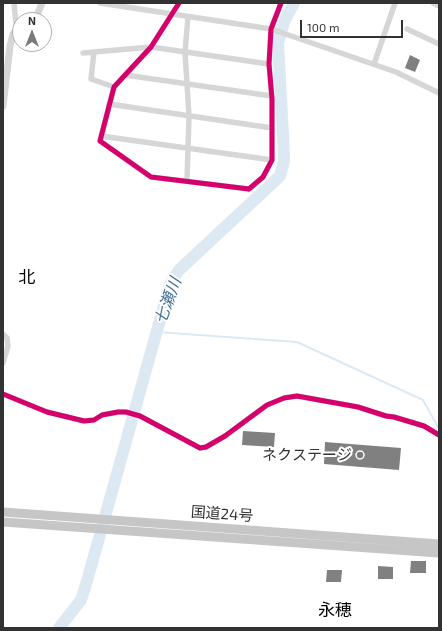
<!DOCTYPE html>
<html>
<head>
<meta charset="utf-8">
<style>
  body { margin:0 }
  #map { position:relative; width:442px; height:631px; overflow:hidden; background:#fff; font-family:"Exo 2",sans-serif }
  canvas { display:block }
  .frame { position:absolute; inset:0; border:4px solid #323232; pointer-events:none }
  .north { position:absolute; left:12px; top:12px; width:40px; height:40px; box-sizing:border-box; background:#fff; border:1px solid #adadad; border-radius:50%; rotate:0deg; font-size:11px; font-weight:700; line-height:16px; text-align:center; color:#323232 }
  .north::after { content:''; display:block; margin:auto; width:14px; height:18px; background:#7a7a7a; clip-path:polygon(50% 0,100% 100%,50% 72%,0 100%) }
  .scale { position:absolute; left:300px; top:20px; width:103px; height:18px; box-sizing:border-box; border:2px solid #323232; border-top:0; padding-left:5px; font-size:12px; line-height:14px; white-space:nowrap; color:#323232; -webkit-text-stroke:3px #fff; paint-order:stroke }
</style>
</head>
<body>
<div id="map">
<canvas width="442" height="631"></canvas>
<div class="frame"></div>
<div class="north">N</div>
<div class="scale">100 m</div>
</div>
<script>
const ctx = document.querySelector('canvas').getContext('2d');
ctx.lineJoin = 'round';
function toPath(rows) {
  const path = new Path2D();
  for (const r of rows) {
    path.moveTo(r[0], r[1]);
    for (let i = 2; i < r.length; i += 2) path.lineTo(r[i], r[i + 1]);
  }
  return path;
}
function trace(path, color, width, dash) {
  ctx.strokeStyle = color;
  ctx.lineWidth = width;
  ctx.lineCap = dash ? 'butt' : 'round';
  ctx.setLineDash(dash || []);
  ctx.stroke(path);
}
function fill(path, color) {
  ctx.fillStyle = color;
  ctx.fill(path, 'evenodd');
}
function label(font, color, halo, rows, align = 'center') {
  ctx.font = font + ' "Exo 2","Noto Sans JP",sans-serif';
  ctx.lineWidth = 4;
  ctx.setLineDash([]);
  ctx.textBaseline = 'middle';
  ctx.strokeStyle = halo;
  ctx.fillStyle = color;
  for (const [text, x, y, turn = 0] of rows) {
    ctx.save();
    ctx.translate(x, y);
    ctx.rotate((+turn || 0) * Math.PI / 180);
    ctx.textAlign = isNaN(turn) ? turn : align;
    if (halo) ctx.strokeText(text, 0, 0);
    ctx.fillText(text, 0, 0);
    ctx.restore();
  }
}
const stream = toPath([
  [157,332,297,342,423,400,439,429]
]);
const river = toPath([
  [59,628,81,600,87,581,170,284,179,270,280,176,284,161,283,135,278,43,284,22,294,3]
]);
const building = toPath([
  [410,55,420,60,415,72,405,68],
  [243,431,275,433,274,447,242,445],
  [325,442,401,448,399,470,324,464],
  [411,561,426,561,426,573,410,573],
  [378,566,393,567,393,579,378,579],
  [327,570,342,570,341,582,326,582]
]);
const minor = toPath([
  [14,3,16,23,18,28],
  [100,3,271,29,396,72,439,93],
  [179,3,151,47,114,87,100,141,151,177,249,189,263,177,272,160,272,99,269,64,271,29,281,3],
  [433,3,439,6],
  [407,29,439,44],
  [94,52,91,79,114,87],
  [83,53,151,47,269,64],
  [374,64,395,3],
  [125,75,272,96],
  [109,104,272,128],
  [101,136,272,160],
  [187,181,189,116,185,52,188,17],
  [3,334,7,338,8,346,3,363],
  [3,394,47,412,84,421,94,420,102,415,118,412,126,412,140,416,200,448,206,447,225,436,267,405,284,398,297,396,358,407,386,416,394,417,424,426,439,435]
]);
const tertiary = toPath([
  [32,20,36,18,42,3],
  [3,106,10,46,13,34,20,27]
]);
const trunk = toPath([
  [3,512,439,544],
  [3,522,439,553]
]);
const cycleway = toPath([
  [179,3,151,47,114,87,100,141,151,177,249,189,263,177,272,160,272,99,269,64,271,29,281,3],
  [3,394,47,412,84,421,94,420,102,415,118,412,126,412,140,416,200,448,206,447,225,436,267,405,284,398,297,396,358,407,386,416,394,417,424,426,439,435]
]);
const markers = [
  [360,455,4,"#7a7a7a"]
];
const poiNames = [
  ["ネクステージ",352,455]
];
const streetNames = [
  ["国道24号",222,514,4]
];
const waterNames = [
  ["七瀬川",168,301,-70]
];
const quarterNames = [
  ["北",27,277],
  ["永穂",335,610]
];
trace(stream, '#dde9f2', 2);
trace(river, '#dde9f2', 12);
fill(building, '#808080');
trace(minor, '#d6d6d6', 5.5);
trace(tertiary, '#d6d6d6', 7);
trace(trunk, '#c6c6c6', 9);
trace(cycleway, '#d6006c', 5);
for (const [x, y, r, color] of markers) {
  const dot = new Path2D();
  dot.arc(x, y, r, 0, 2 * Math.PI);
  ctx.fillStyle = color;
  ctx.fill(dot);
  trace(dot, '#fff', 1.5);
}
label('15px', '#323232', '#fff', poiNames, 'right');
label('15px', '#323232', '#fff', streetNames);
label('italic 16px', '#406f95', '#fff', waterNames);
label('17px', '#000', '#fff', quarterNames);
</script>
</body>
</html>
